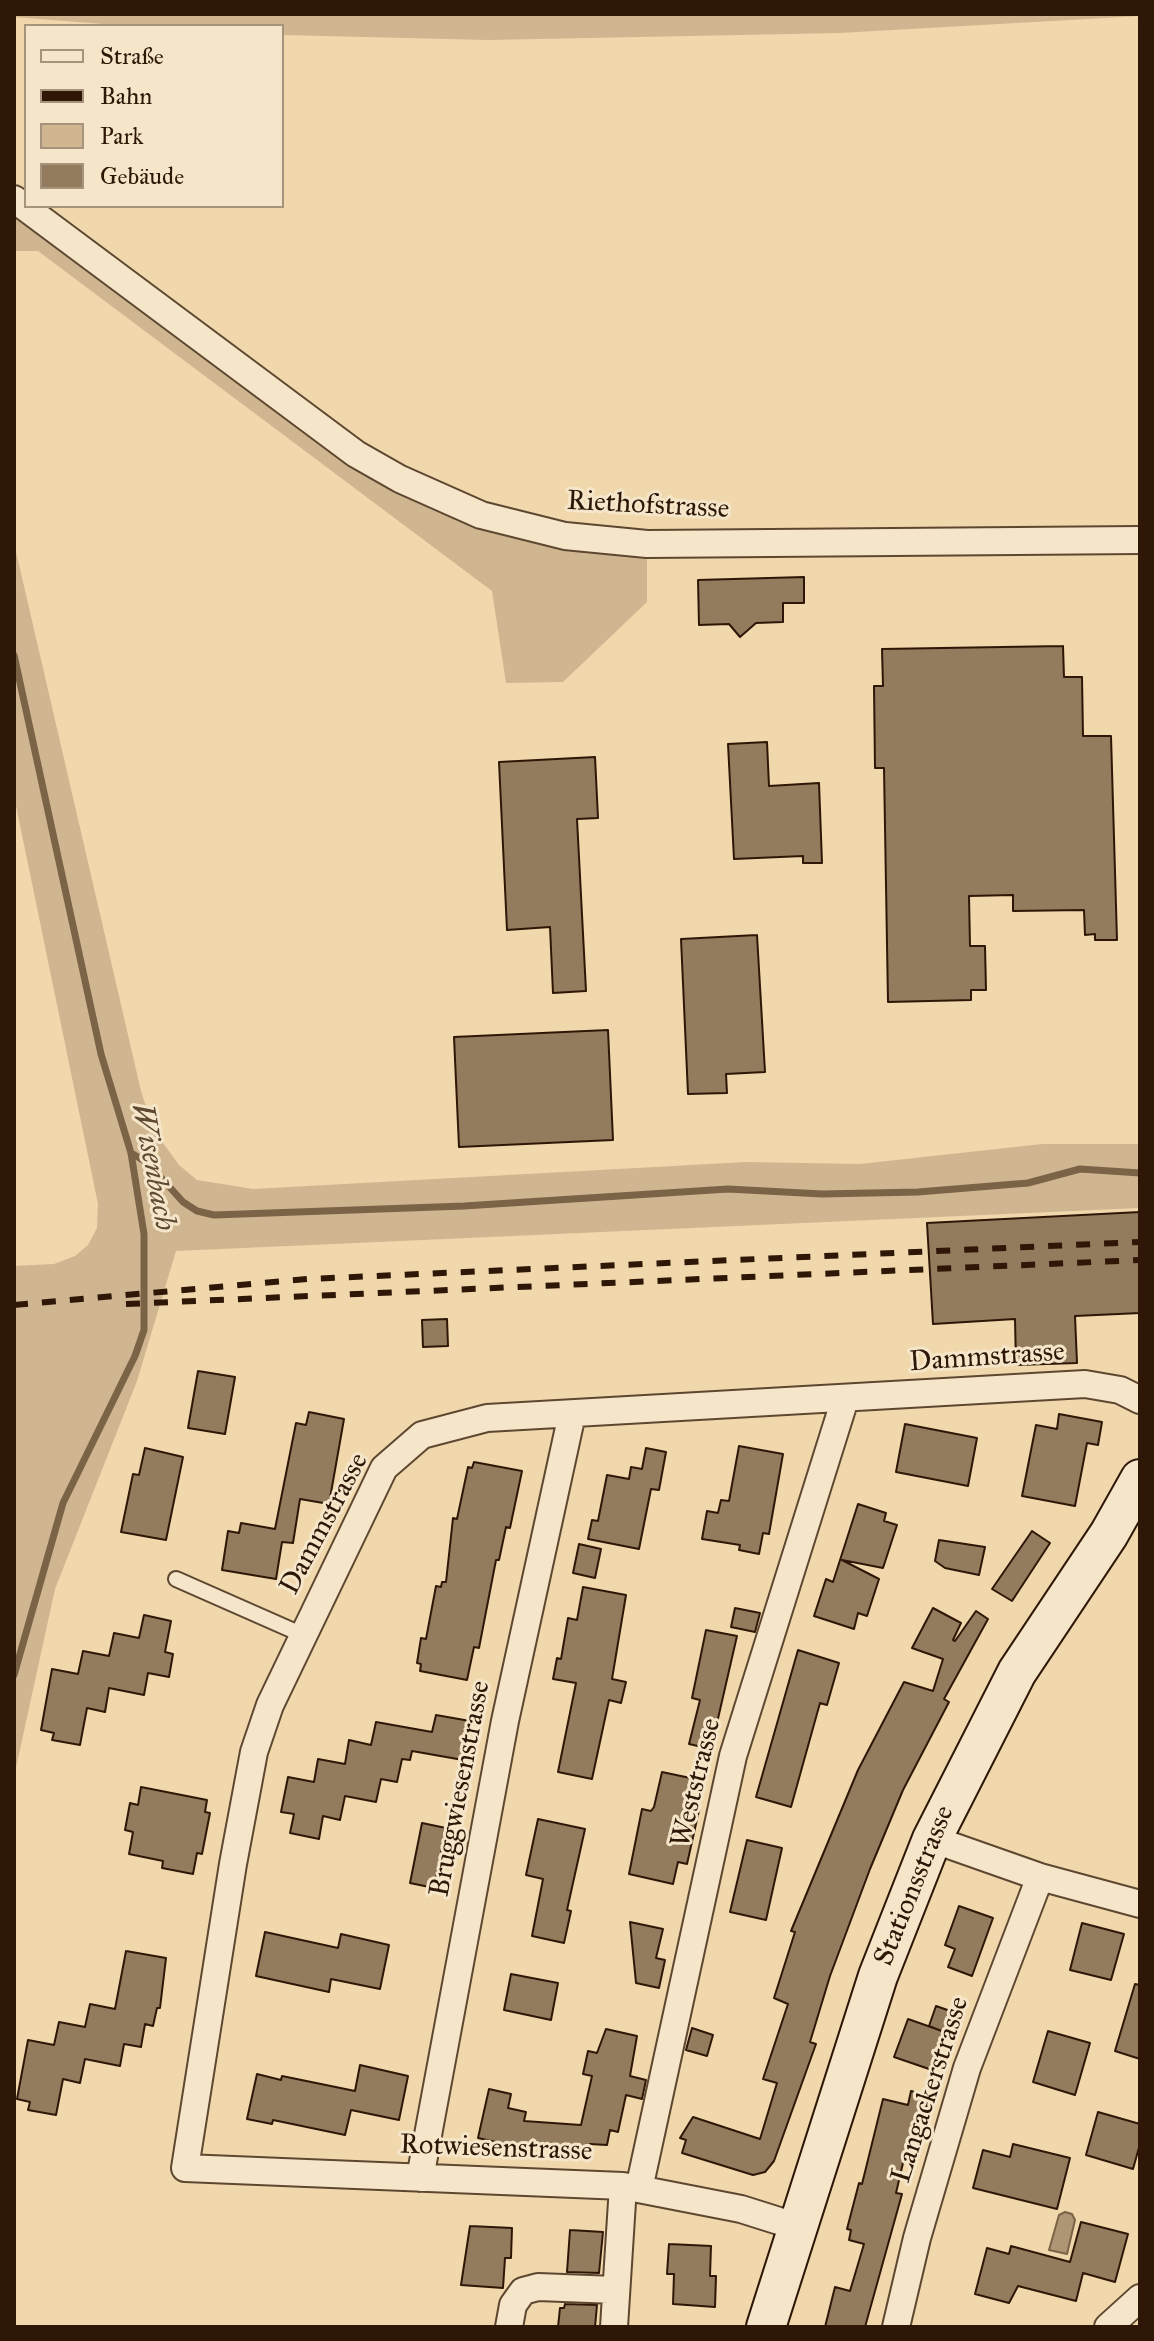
<!DOCTYPE html>
<html>
<head>
<meta charset="utf-8">
<style>
  body { margin:0 }
  #map { position:relative; width:1154px; height:2341px; overflow:hidden; background:#f0d7ac; font-family:"IM FELL Great Primer",serif }
  canvas { display:block }
  .frame { position:absolute; inset:0; border:16px solid #2e1707; pointer-events:none }
  .legend { position:absolute; left:24px; top:24px; width:260px; height:184px; box-sizing:border-box; background:#f5e5c9; border:2px solid #a5937b; margin:0; padding:10px 14px; list-style:none; font-size:24px; color:#2e1707 }
  .legend li { display:flex; align-items:center; gap:16px; height:40px }
  .legend b { width:40px; border:2px solid #a5937b }
</style>
</head>
<body>
<div id="map">
<canvas width="1154" height="2341"></canvas>
<div class="frame"></div>
<ul class="legend">
<li><b style="height:10px;background:#f5e5c9"></b>Straße</li>
<li><b style="height:10px;background:#2e1707"></b>Bahn</li>
<li><b style="height:22px;background:#cfb690"></b>Park</li>
<li><b style="height:22px;background:#937b5d"></b>Gebäude</li>
</ul>
</div>
<script>
const ctx = document.querySelector('canvas').getContext('2d');
ctx.lineJoin = 'round';
function fill(path, color) {
  ctx.fillStyle = color;
  ctx.fill(path, 'evenodd');
}
function toPath(rows) {
  const path = new Path2D();
  for (const r of rows) {
    path.moveTo(r[0], r[1]);
    for (let i = 2; i < r.length; i += 2) path.lineTo(r[i], r[i + 1]);
  }
  return path;
}
function trace(path, color, width, dash) {
  ctx.strokeStyle = color;
  ctx.lineWidth = width;
  ctx.lineCap = dash ? 'butt' : 'round';
  ctx.setLineDash(dash || []);
  ctx.stroke(path);
}
function label(font, color, halo, rows, align = 'center') {
  ctx.font = font + ' "IM FELL Great Primer",serif';
  ctx.lineWidth = 6;
  ctx.setLineDash([]);
  ctx.textBaseline = 'middle';
  ctx.strokeStyle = halo;
  ctx.fillStyle = color;
  for (const [text, x, y, turn = 0] of rows) {
    ctx.save();
    ctx.translate(x, y);
    ctx.rotate((+turn || 0) * Math.PI / 180);
    ctx.textAlign = isNaN(turn) ? turn : align;
    if (halo) ctx.strokeText(text, 0, 0);
    ctx.fillText(text, 0, 0);
    ctx.restore();
  }
}
const green = toPath([
  [14,14,1140,14,1140,16,840,33,488,40,282,35,282,26,129,26,14,17],
  [14,199,440,498,647,544,647,602,563,682,506,683,492,591,38,251,14,251],
  [14,543,141,1091,153,1129,179,1165,197,1180,253,1189,746,1162,860,1164,1042,1144,1140,1144,1140,1208,176,1251,137,1381,55,1589,14,1777,14,1266,54,1264,75,1256,88,1245,97,1228,98,1204,14,796]
]);
const water = toPath([
  [1065,2212,1072,2214,1075,2220,1067,2254,1049,2250,1059,2215,1065,2212]
]);
const stream = toPath([
  [14,655,101,1054,131,1153,144,1234,144,1330,135,1356,63,1503,14,1675],
  [131,1153,148,1163,183,1202,197,1211,214,1215,464,1206,728,1189,822,1194,918,1192,1028,1183,1080,1169,1140,1173]
]);
const building = toPath([
  [804,577,804,603,783,603,783,622,756,623,740,637,729,624,699,625,698,580,804,577],
  [1063,646,1064,677,1082,677,1083,736,1111,736,1117,940,1095,940,1095,934,1085,935,1084,910,1013,911,1013,895,969,896,970,946,985,946,986,990,971,990,971,1000,888,1002,884,768,875,768,874,686,883,686,882,649,1063,646],
  [767,742,769,786,819,783,822,863,803,863,803,856,734,859,728,744,767,742],
  [595,757,598,818,577,819,586,991,553,993,550,927,507,930,499,762,595,757],
  [757,935,765,1072,726,1074,727,1093,688,1094,681,939,757,935],
  [608,1030,613,1140,459,1147,454,1037,608,1030],
  [1140,1212,1140,1313,1075,1316,1077,1363,1016,1365,1015,1319,933,1324,927,1223,1140,1212],
  [447,1319,448,1346,423,1347,422,1320,447,1319],
  [198,1371,235,1377,225,1434,188,1428,198,1371],
  [309,1412,344,1419,329,1504,300,1499,293,1543,282,1542,276,1579,222,1570,228,1531,239,1533,241,1523,275,1529,296,1423,306,1425,309,1412],
  [1059,1414,1102,1422,1098,1445,1087,1443,1075,1506,1022,1496,1036,1425,1057,1429,1059,1414],
  [905,1424,977,1438,968,1486,896,1472,905,1424],
  [739,1446,783,1454,769,1534,763,1533,759,1554,739,1550,740,1545,702,1539,707,1511,718,1513,721,1500,729,1501,739,1446],
  [145,1448,183,1457,166,1540,121,1532,133,1474,139,1475,145,1448],
  [646,1448,666,1452,659,1490,651,1489,639,1549,588,1539,592,1520,598,1521,607,1475,629,1479,631,1467,642,1469,646,1448],
  [474,1462,522,1471,510,1528,506,1527,499,1560,496,1560,479,1648,474,1647,467,1680,420,1671,421,1664,417,1663,421,1638,426,1639,436,1586,441,1587,442,1582,446,1582,453,1518,457,1519,468,1467,472,1468,474,1462],
  [858,1504,886,1513,884,1521,897,1525,883,1568,842,1560,879,1579,867,1616,858,1613,854,1629,814,1616,826,1579,833,1582,858,1504],
  [1032,1531,1050,1543,1012,1601,992,1589,1032,1531],
  [939,1540,985,1547,979,1575,945,1568,935,1561,939,1540],
  [579,1544,601,1549,595,1578,573,1573,579,1544],
  [583,1587,626,1595,612,1679,626,1682,621,1703,609,1700,592,1779,558,1772,576,1683,553,1679,557,1658,561,1659,568,1618,577,1620,583,1587],
  [735,1608,760,1613,755,1632,731,1627,735,1608],
  [933,1608,961,1623,953,1640,955,1641,976,1611,988,1619,944,1699,949,1702,903,1790,870,1869,830,1976,810,2042,816,2044,774,2161,765,2172,753,2175,682,2153,686,2140,680,2138,693,2117,760,2139,777,2083,763,2079,788,2004,774,1998,795,1932,791,1931,858,1770,904,1682,933,1691,943,1659,912,1648,933,1608],
  [144,1615,171,1621,165,1652,173,1654,169,1677,148,1673,144,1695,109,1688,105,1712,87,1708,80,1745,52,1740,54,1733,41,1730,52,1669,78,1674,83,1651,109,1656,114,1633,139,1638,144,1615],
  [706,1630,737,1636,711,1749,689,1744,700,1700,692,1698,706,1630],
  [798,1650,839,1663,827,1705,820,1703,791,1807,756,1797,798,1650],
  [436,1715,470,1721,463,1760,412,1751,410,1760,402,1759,397,1782,381,1779,376,1802,345,1796,340,1820,323,1816,319,1839,290,1833,294,1814,281,1812,288,1777,314,1782,318,1759,345,1764,349,1740,371,1745,376,1722,432,1732,436,1715],
  [662,1772,695,1779,689,1804,700,1806,687,1864,678,1862,673,1884,629,1874,642,1809,651,1811,654,1807,662,1772],
  [141,1787,207,1800,205,1812,210,1813,202,1854,197,1853,193,1874,162,1868,163,1861,129,1854,133,1832,125,1830,130,1803,138,1805,141,1787],
  [538,1819,585,1829,567,1910,571,1911,564,1943,532,1936,543,1879,526,1875,538,1819],
  [422,1823,446,1828,434,1888,410,1883,422,1823],
  [747,1840,782,1848,766,1920,730,1912,747,1840],
  [959,1906,993,1918,972,1976,948,1967,955,1949,945,1945,959,1906],
  [630,1922,663,1929,656,1958,665,1960,659,1988,636,1983,630,1922],
  [1082,1923,1124,1934,1111,1980,1070,1970,1082,1923],
  [265,1932,338,1948,341,1934,389,1945,380,1989,331,1979,329,1992,256,1976,265,1932],
  [126,1951,166,1958,160,2008,157,2008,153,2026,145,2024,141,2047,124,2044,120,2066,85,2059,80,2083,63,2079,56,2115,28,2110,30,2102,17,2099,28,2040,54,2045,59,2022,85,2027,90,2004,115,2009,126,1951],
  [511,1974,558,1983,551,2020,504,2010,511,1974],
  [1135,1984,1140,1985,1140,2059,1115,2051,1135,1984],
  [936,2006,956,2013,949,2034,929,2026,936,2006],
  [908,2019,945,2032,932,2070,894,2057,908,2019],
  [692,2028,713,2035,707,2056,686,2050,692,2028],
  [606,2029,637,2036,630,2076,646,2080,642,2099,626,2095,618,2132,610,2130,607,2145,590,2144,590,2148,518,2147,478,2138,489,2089,511,2094,508,2108,526,2112,524,2121,581,2125,592,2076,583,2074,588,2051,597,2053,606,2029],
  [1048,2031,1090,2043,1075,2095,1033,2082,1048,2031],
  [360,2065,408,2076,399,2120,351,2110,345,2135,273,2120,272,2124,247,2119,257,2074,281,2080,282,2076,355,2091,360,2065],
  [911,2091,929,2096,916,2152,906,2150,896,2193,902,2194,865,2327,825,2327,835,2287,850,2291,864,2244,849,2240,851,2230,847,2229,859,2183,862,2184,883,2099,908,2105,911,2091],
  [1098,2112,1140,2124,1140,2144,1133,2169,1086,2155,1098,2112],
  [1013,2144,1070,2158,1057,2209,973,2188,983,2150,1010,2157,1013,2144],
  [1081,2222,1128,2234,1115,2282,1083,2273,1076,2301,1018,2286,1009,2303,975,2294,987,2248,1009,2254,1011,2246,1070,2262,1081,2222],
  [470,2226,512,2228,511,2258,505,2258,503,2288,461,2285,470,2226],
  [570,2230,603,2232,599,2273,567,2272,570,2230],
  [669,2244,711,2246,710,2276,716,2276,715,2307,673,2304,674,2274,667,2274,669,2244],
  [565,2304,597,2305,595,2327,558,2327,560,2308,564,2308,565,2304]
]);
const lane = toPath([
  [176,1579,303,1635]
]);
const street = toPath([
  [14,199,356,454,400,479,481,515,565,536,647,544,1140,540],
  [932,1839,1040,1877,1140,1904],
  [420,2178,505,1721,572,1414],
  [639,2189,733,1756,845,1399],
  [798,2227,741,2209,623,2186,185,2168,233,1864,254,1752,270,1705,384,1468,422,1435,487,1418,1085,1384,1120,1390,1140,1400],
  [509,2327,513,2305,523,2291,538,2287,615,2290],
  [614,2327,623,2186],
  [896,2327,917,2238,967,2068,1040,1877],
  [1108,2327,1140,2298]
]);
const secondary = toPath([
  [766,2327,878,1976,932,1839,1017,1672,1109,1534,1140,1479]
]);
const rail = toPath([
  [126,1304,1140,1260],
  [14,1305,307,1279,1140,1242]
]);
const streetNames = [
  ["Riethofstrasse",648,506,3],
  ["Dammstrasse",987,1358,-4],
  ["Dammstrasse",325,1524,-62],
  ["Weststrasse",697,1783,-76],
  ["Bruggwiesenstrasse",461,1789,-79],
  ["Stationsstrasse",915,1886,-68],
  ["Langackerstrasse",931,2090,-72],
  ["Rotwiesenstrasse",496,2149,2]
];
const waterNames = [
  ["Wisenbach",152,1167,79]
];
fill(green, '#cfb690');
fill(water, '#ae9674');
trace(water, '#7b6348', 2);
trace(stream, '#7b6348', 7);
fill(building, '#937b5d');
trace(building, '#2e1707', 2);
trace(lane, '#5e4730', 18);
trace(street, '#5e4730', 30);
trace(secondary, '#2e1707', 42);
trace(lane, '#f5e5c9', 14);
trace(street, '#f5e5c9', 26);
trace(secondary, '#f5e5c9', 38);
trace(rail, '#2e1707', 6, [14, 14]);
label('28px', '#2e1707', '#f5e5c9', streetNames);
label('italic 30px', '#614a33', '#f5e5c9', waterNames);
</script>
</body>
</html>
